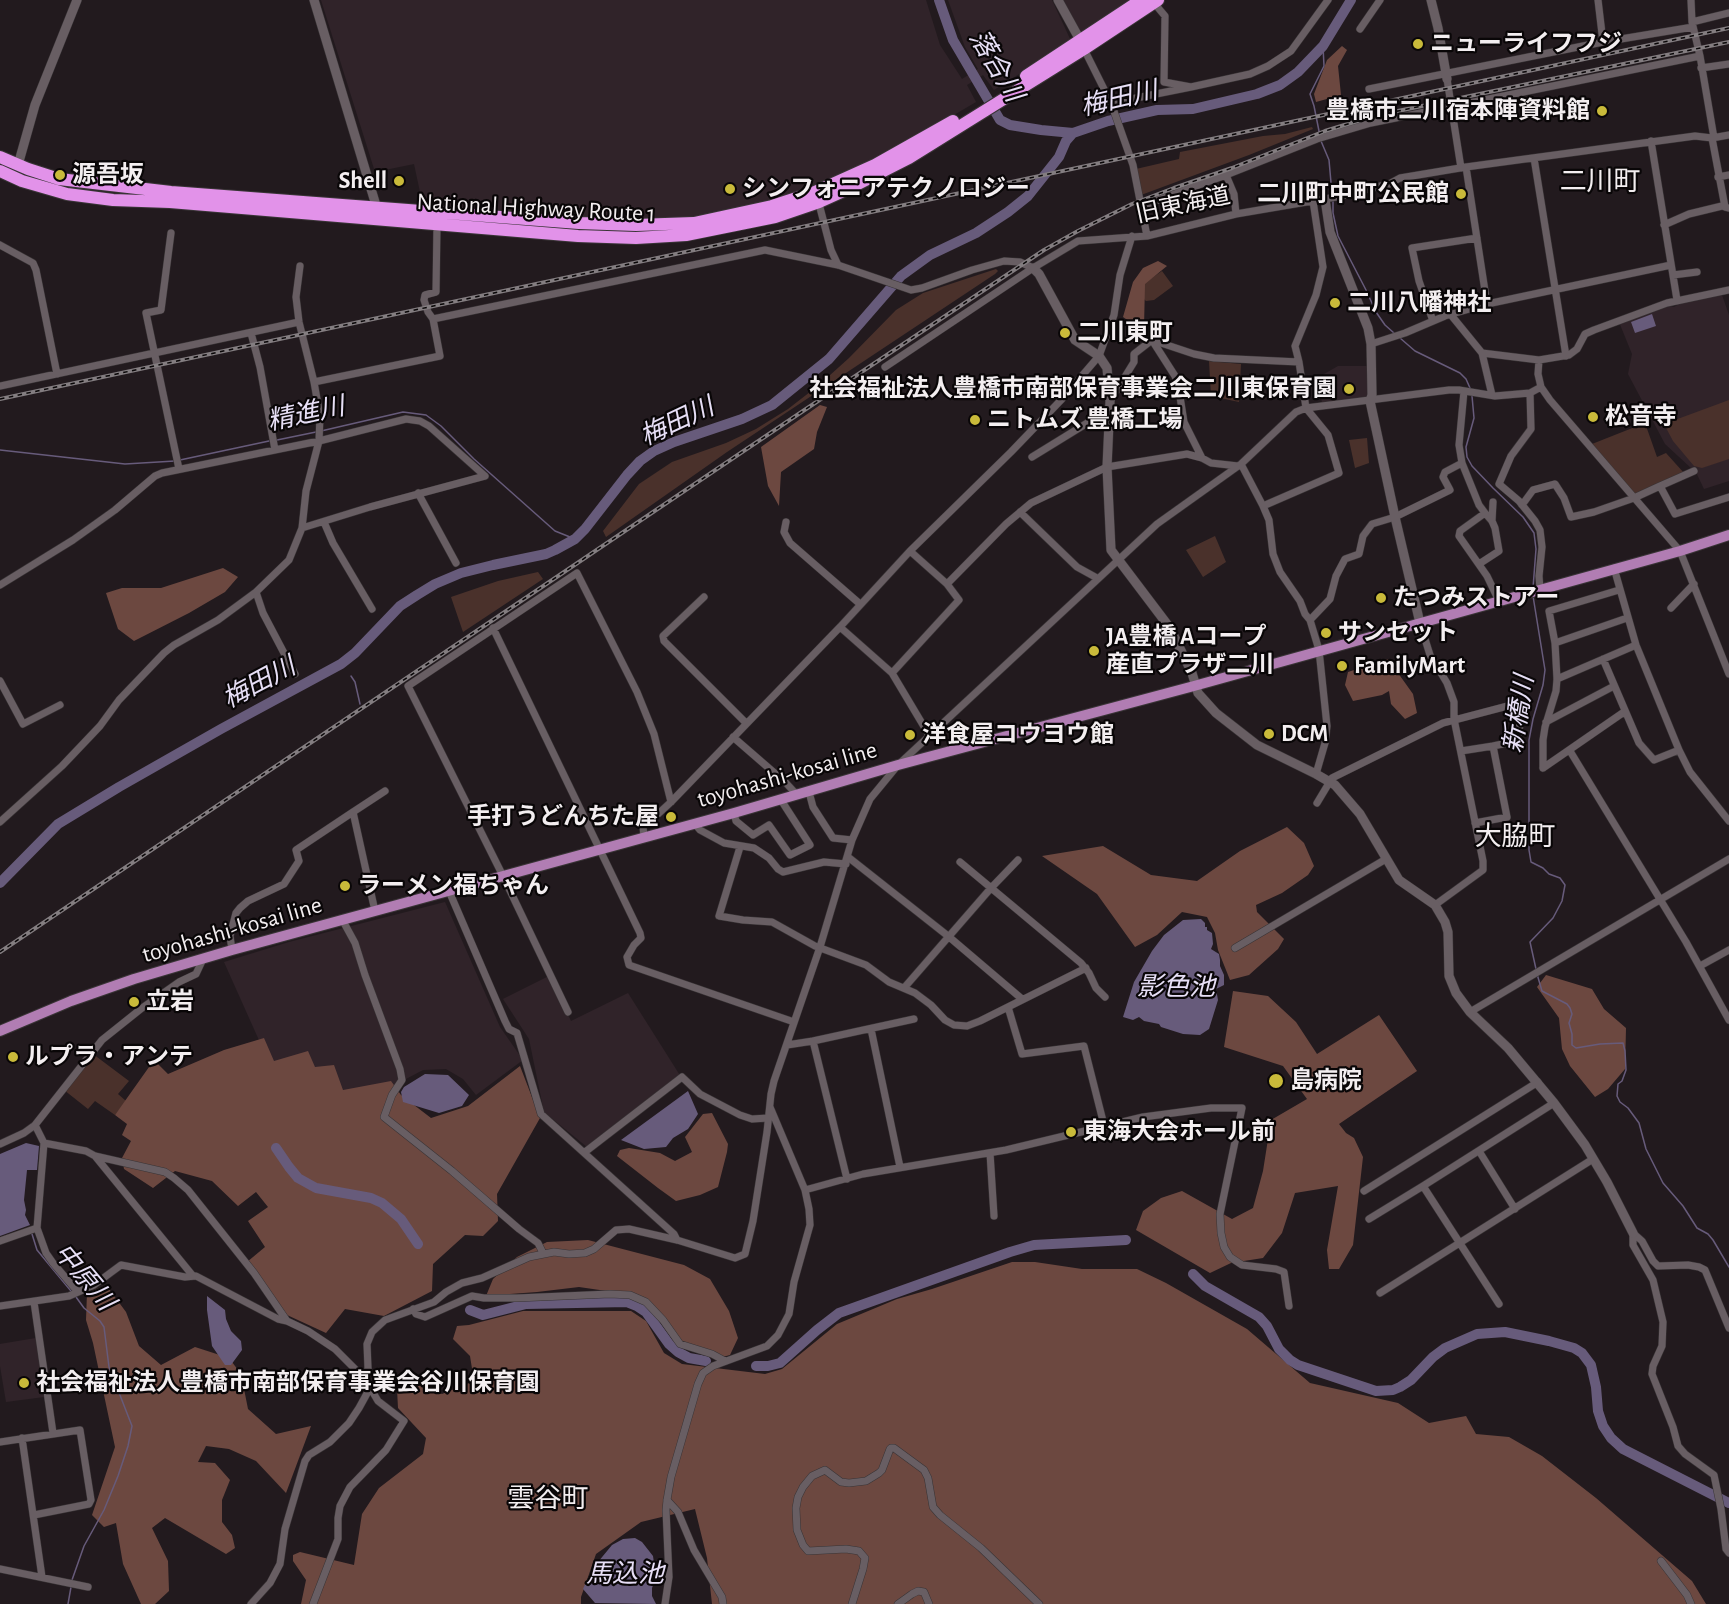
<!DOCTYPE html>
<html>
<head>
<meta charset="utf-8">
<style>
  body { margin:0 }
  canvas { display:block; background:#221a1e }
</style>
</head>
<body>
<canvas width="1729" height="1604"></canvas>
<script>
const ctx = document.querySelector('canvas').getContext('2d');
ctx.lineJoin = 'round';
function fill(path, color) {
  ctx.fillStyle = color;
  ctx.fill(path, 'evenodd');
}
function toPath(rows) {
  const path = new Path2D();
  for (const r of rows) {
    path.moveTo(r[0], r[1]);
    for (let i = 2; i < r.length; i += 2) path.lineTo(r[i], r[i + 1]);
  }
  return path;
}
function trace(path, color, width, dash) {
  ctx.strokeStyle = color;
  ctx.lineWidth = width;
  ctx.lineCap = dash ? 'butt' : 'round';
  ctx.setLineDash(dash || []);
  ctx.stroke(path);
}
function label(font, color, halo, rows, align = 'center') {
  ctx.font = font + ' "Alegreya Sans","Noto Sans JP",sans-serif';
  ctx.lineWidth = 4.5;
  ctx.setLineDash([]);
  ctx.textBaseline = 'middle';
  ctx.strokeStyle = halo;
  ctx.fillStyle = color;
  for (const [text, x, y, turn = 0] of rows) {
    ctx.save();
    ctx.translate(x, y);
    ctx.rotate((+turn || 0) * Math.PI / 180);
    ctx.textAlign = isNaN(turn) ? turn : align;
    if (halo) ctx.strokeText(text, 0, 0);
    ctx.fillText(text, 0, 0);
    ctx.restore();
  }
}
const built = toPath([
  [321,0,926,0,940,45,962,79,978,69,965,47,948,0,1052,0,1071,41,994,90,983,75,967,85,976,102,891,152,820,184,755,205,692,218,616,220,423,206,414,164,375,172],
  [1063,0,1130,0,1080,33],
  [1722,295,1729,315,1729,481,1704,489,1694,468,1691,468,1665,444,1628,374,1632,354,1619,322,1666,305,1674,307,1681,303],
  [1338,366,1368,366,1367,397,1322,404,1319,377],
  [445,902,500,1027,523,1060,476,1095,463,1079,446,1069,423,1070,404,1080,393,1099,338,1092,271,1067,224,962,289,942],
  [549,976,571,1021,628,993,681,1077,587,1147,544,1112,529,1039,503,999],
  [36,1338,44,1397,6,1402,0,1366,0,1344]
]);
const green = toPath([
  [1312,127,1313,129,1249,155,1141,195,1136,169,1179,159,1180,152,1263,136,1285,134],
  [996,269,998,271,995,274,727,452,606,537,603,531,639,484,672,462,726,443,756,429,788,409,819,385,849,358,896,310,923,293],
  [1162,271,1173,286,1154,300,1146,301,1139,294,1140,286],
  [1209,361,1241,364,1239,402,1211,396],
  [1729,400,1729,459,1702,468,1694,466,1673,441,1664,424],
  [1645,423,1657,457,1666,453,1684,473,1634,495,1592,444],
  [1367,438,1369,463,1355,468,1349,440],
  [1215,536,1226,562,1203,577,1186,550],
  [538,572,543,579,463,632,451,597,498,581],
  [93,1054,129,1081,118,1094,126,1101,115,1115,95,1101,88,1109,64,1090]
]);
const forest = toPath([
  [1342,46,1347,50,1338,66,1341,95,1316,102,1314,94,1327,60],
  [1158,261,1167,266,1145,284,1144,327,1139,328,1123,317,1133,282,1143,268],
  [820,405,827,407,817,432,814,449,781,472,779,506,768,486,761,447],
  [223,568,238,577,225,592,189,613,134,641,118,629,106,593,122,588,161,588],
  [1388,659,1413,694,1417,713,1405,719,1391,704,1389,691,1382,695,1353,701,1345,685,1348,672],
  [1287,827,1304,843,1314,866,1308,875,1282,893,1256,905,1257,912,1284,939,1278,949,1249,975,1230,980,1218,950,1215,933,1207,917,1182,912,1157,935,1135,947,1097,894,1042,856,1103,846,1151,875,1197,881,1240,851],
  [1546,975,1592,989,1604,1009,1626,1028,1625,1069,1608,1089,1595,1097,1570,1066,1562,1049,1559,1018,1537,987],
  [1233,991,1268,996,1296,1022,1317,1054,1379,1015,1417,1071,1339,1124,1346,1133,1354,1138,1363,1157,1353,1245,1339,1269,1329,1269,1327,1250,1338,1186,1295,1193,1282,1233,1263,1258,1231,1263,1210,1273,1136,1230,1143,1211,1161,1198,1182,1191,1232,1219,1253,1208,1263,1171,1271,1120,1307,1099,1283,1066,1224,1047],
  [264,1038,274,1061,308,1051,315,1067,334,1065,343,1090,391,1081,401,1095,431,1118,468,1106,520,1066,540,1118,497,1194,498,1221,483,1236,465,1235,433,1264,432,1291,384,1316,345,1309,326,1333,287,1315,247,1262,265,1247,248,1221,268,1207,256,1192,238,1206,212,1181,175,1171,153,1188,124,1169,122,1158,131,1141,122,1135,127,1124,115,1115,154,1060,168,1074,224,1050],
  [712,1113,728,1144,727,1152,718,1187,700,1195,676,1201,658,1188,617,1156,620,1150,629,1148,660,1153,675,1161,692,1152,685,1137,703,1114],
  [588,1240,684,1265,710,1279,729,1311,738,1338,730,1355,715,1359,674,1344,664,1316,641,1296,579,1287,537,1292,510,1294,501,1299,486,1296,493,1279,517,1257,547,1242],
  [1012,1262,1035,1262,1082,1269,1137,1269,1166,1283,1247,1329,1310,1383,1398,1403,1429,1423,1466,1416,1476,1434,1509,1437,1542,1456,1596,1498,1692,1581,1706,1604,712,1604,707,1558,695,1509,641,1522,596,1554,581,1597,581,1604,301,1604,306,1580,293,1561,293,1555,300,1552,354,1565,362,1514,379,1488,423,1454,426,1438,398,1408,397,1389,405,1381,425,1387,442,1394,474,1381,470,1356,453,1339,457,1326,469,1325,523,1311,631,1311,646,1321,664,1353,682,1364,765,1374,782,1369,837,1324,897,1299,932,1289],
  [106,1285,126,1312,139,1346,161,1365,195,1347,229,1358,241,1374,248,1409,276,1434,311,1426,286,1493,256,1461,229,1449,206,1446,198,1462,215,1463,230,1480,222,1500,222,1522,232,1535,235,1548,226,1554,165,1518,152,1528,168,1561,169,1591,155,1604,141,1604,123,1564,116,1523,104,1527,92,1515,115,1447,93,1343,86,1320,87,1293]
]);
const water = toPath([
  [1652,314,1656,326,1635,333,1631,322],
  [1201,919,1205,923,1205,927,1207,927,1207,930,1212,933,1213,944,1211,949,1219,954,1220,960,1220,966,1224,975,1224,985,1216,989,1218,1000,1209,1029,1200,1035,1183,1034,1161,1027,1159,1024,1144,1021,1139,1017,1133,1020,1123,1017,1134,982,1152,951,1164,935,1183,920],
  [425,1074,448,1075,469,1095,462,1106,439,1113,403,1102,401,1092,404,1087],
  [688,1091,698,1114,688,1129,673,1138,666,1147,644,1149,621,1140],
  [26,1143,39,1146,37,1170,27,1170,24,1200,26,1210,25,1215,30,1225,0,1236,0,1154],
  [207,1296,225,1310,226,1319,231,1331,241,1341,242,1350,231,1365,225,1365,212,1346,207,1310],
  [635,1538,642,1542,653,1556,656,1577,652,1588,652,1596,656,1604,595,1603,583,1589,586,1582,598,1562,612,1545,623,1539]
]);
const stream = toPath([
  [1320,136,1314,106,1310,94,1324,66,1323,46],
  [1321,141,1329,160,1332,194],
  [1333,201,1333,213,1338,236,1366,290,1376,312,1385,325,1394,333],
  [1400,338,1415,351,1460,373,1466,379,1470,388],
  [1472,396,1474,418,1466,447,1467,457,1472,466,1493,488,1523,517,1534,533,1536,549,1533,588],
  [321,431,403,412,426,415,441,426,474,459,555,531,575,539],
  [277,440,316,432],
  [0,450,125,464,175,461],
  [180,460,269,441],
  [1533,596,1545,670,1543,685,1533,719,1529,740,1529,850,1531,862,1543,868,1549,874,1560,878,1565,885,1562,901,1553,918,1530,942,1536,969],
  [351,676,355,682,360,704],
  [1537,974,1542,991,1567,1004,1570,1008,1572,1014,1569,1023,1572,1034,1572,1045,1576,1048,1600,1044,1623,1043,1625,1051,1626,1070,1622,1081,1618,1084,1617,1096,1620,1102,1628,1108,1639,1123,1646,1149,1663,1183,1683,1206,1697,1228,1708,1234,1713,1240,1729,1267],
  [32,1234,37,1250,71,1291],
  [72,1580,84,1546,104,1510,118,1476,128,1446,132,1426,109,1367,104,1327,100,1321,84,1308,76,1297],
  [68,1604,71,1587]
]);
const river = toPath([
  [939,0,953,40,1000,120,1010,125,1041,130,1073,133],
  [0,883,58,824,119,787,221,729,341,664,355,653,400,606,417,595,435,584,461,573,493,565,546,554,555,550,575,539,585,529,627,475,640,461,654,451,674,442,742,419,772,405,829,359,901,276,930,255,976,233,1008,212,1028,196,1059,157,1066,141,1073,133,1108,121,1157,110,1193,109,1257,94,1280,85,1298,72,1323,46,1351,0],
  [276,1148,289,1167,298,1178,316,1188,371,1198,382,1203,401,1219,418,1244],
  [1193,1274,1205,1286,1259,1317,1267,1326,1279,1349,1290,1360,1298,1365,1376,1391,1393,1390,1400,1387,1411,1380,1433,1357,1445,1348,1477,1334,1505,1332,1549,1341,1574,1348,1582,1353,1591,1365,1596,1387,1598,1411,1603,1426,1611,1438,1623,1449,1729,1503],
  [470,1310,483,1315,526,1304,627,1302,637,1306,646,1312,669,1344,678,1352,689,1358,706,1361],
  [756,1366,768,1366,780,1363,817,1330,839,1313,1010,1252,1034,1245,1126,1240]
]);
const street = toPath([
  [1598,0,1603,42],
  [1691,0,1692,22,1700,56,1714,138],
  [1692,22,1729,13],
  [1360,29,1380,0],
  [1084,49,1111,103,1191,87,1164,82,1165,16,1154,3],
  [1701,68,1729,64],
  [1447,79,1461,168],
  [1191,87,1250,74,1268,66,1291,51,1328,0],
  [1369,89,1603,42,1693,27],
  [1111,103,1133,165,1147,236],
  [1712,138,1725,207,1729,208],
  [1651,141,1677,300],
  [1534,158,1566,356],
  [1466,167,1487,304],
  [1226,175,1234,194,1236,214],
  [1718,177,1729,175],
  [818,200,831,250,838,265],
  [1142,206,1226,175,1317,139,1371,123,1700,56],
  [1664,225,1689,214,1722,206,1725,207],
  [171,233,161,310,146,313,179,469],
  [0,245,33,263,36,270,57,374],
  [300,266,296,297,299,322,314,382],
  [1673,275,1697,272],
  [1729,290,1667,303,1594,330,1585,334,1577,349,1569,355,1539,360,1538,374,1541,387,1550,400,1680,551,1729,674],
  [1451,315,1482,353,1492,395],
  [433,319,765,250,838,265,911,290,922,288,972,270,1004,261,1020,262,1033,268],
  [1433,321,1419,281,1412,248,1477,238],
  [251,333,260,367,275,450],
  [1152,340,1175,376,1178,384,1184,422,1202,458],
  [1371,344,1405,333,1445,316,1487,304,1671,265],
  [1482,353,1539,360],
  [885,367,1033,268,1078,241,1147,236,1236,214,1336,197,1389,184,1400,178,1466,167,1695,136,1712,138,1729,135],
  [0,386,299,322],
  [1464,391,1459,445,1462,463,1479,505,1485,513,1460,531,1459,536,1487,576,1499,601],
  [1530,393,1531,429,1511,456,1499,484,1519,501,1535,521,1540,530,1542,547,1539,576,1540,589],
  [1110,401,1134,362,1134,354,1152,340,1194,354,1214,358,1299,362,1295,346,1316,295,1323,267,1313,201],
  [1032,457,1110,409],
  [1241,464,1263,506,1269,520,1273,554,1280,572,1300,601,1305,614,1310,620,1319,650,1327,726,1325,743,1316,774],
  [1660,486,1694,471],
  [418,493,456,563],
  [1522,505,1533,490,1555,484,1564,498,1571,517,1594,512,1634,498,1660,486,1675,514,1729,497],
  [1263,506,1339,473,1328,435,1306,408,1299,362],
  [1020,512,1077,567,1097,578],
  [1492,521,1493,502],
  [324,522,333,543,372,609],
  [786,522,784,532,790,543,860,604],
  [302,528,370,507,485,476],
  [1479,564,1499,551,1495,528,1492,521,1485,513],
  [1614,568,1636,645,1679,750,1690,772,1729,821],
  [947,584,1006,524,1031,503,1107,467,1187,454,1202,458,1211,463,1238,466],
  [0,585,73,540,115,510,155,476,162,473,319,441,406,419,420,421,429,426,485,476],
  [256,592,263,613,295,674],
  [704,597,663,636,664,641,746,723],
  [1671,608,1694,584],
  [1310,620,1330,599,1336,576,1345,559,1359,554,1363,536,1372,524,1395,517,1450,490,1443,477,1445,472,1462,463],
  [1420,623,1430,655,1447,683,1454,702,1454,719,1483,861,1483,870,1435,905],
  [840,627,892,673,929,735],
  [493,628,640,933,641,938,634,945,627,957,629,965,794,1022],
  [1555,643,1627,618],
  [1603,659,1639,743,1654,760,1679,750],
  [892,673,959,600,947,584,910,551],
  [1557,679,1636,645],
  [0,681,23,724,60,705],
  [1546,722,1614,686],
  [733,737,786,783,797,795],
  [1461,751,1493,746],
  [1570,751,1686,942,1729,1020],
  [1543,768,1543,740,1545,727,1556,691,1557,679,1555,643,1549,611,1619,590],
  [1543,768,1624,712],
  [809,792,813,807,833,838,852,840],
  [1317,803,1332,778,1443,723,1519,703,1523,708,1517,741,1493,746,1507,817,1475,823],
  [353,812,385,791],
  [734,813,736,821,753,835,769,825,790,855,810,845,781,800],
  [0,822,62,766,100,726,119,700,164,653,174,645,218,620,256,592,289,560,302,528,306,491,319,441,320,416,314,382,440,356,433,319,428,312,424,300,425,295,436,292,437,225],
  [695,824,700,830,724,843,754,848,769,858,778,869,783,872,824,862,846,864],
  [644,838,643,826,646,821,658,814,671,802,840,627,910,551,1011,452,1062,399,1099,356,1114,315,1120,275,1132,236],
  [740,847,719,916,743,920,772,922,815,946,866,965,889,982,915,993,931,1005,945,1020,954,1025,967,1026,980,1021,1086,968],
  [848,857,948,936,1022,999],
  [960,862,1081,963,1089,973,1096,988,1105,997],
  [449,891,505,1021,509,1029,517,1033,541,1114,674,1234,677,1240],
  [343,921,355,943,365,975,400,1069,402,1080,392,1095,384,1117,452,1171,519,1229,538,1243,543,1253],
  [1235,948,1386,859],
  [232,950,230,936,236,913,240,908,248,901,284,884,299,861,296,850,353,812,375,911],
  [1700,966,1729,950],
  [904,988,991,888,1018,860],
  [1008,1007,1022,1054,1084,1046,1104,1125],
  [568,1012,503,876,408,686,577,573,637,692,654,734,671,802],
  [1470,1012,1729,859],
  [871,1029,900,1167],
  [813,1041,847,1179],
  [787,1045,813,1041,914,1019],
  [35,1125,44,1143,37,1228,46,1253,53,1263,77,1291],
  [44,1143,86,1151,95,1156,165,1172,174,1178,188,1190,254,1273,287,1321],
  [0,1144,24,1133,35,1125,102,1040,142,1008,179,982,196,974,203,959],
  [1479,1151,1515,1209],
  [585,1152,682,1077,700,1094,740,1115,752,1119,768,1118],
  [990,1153,994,1216],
  [95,1156,193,1276],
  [1423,1186,1499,1304],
  [805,1190,863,1174,1006,1150,1143,1117,1211,1108,1242,1108,1220,1214,1221,1233,1224,1247,1230,1257,1242,1265,1276,1269,1284,1272,1289,1306],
  [1364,1191,1538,1082],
  [1369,1219,1423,1186,1554,1103],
  [1633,1233,1633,1245,1653,1280,1663,1322,1662,1346,1653,1366,1652,1374,1673,1427,1678,1446,1685,1454,1714,1475,1721,1509,1726,1549,1729,1553],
  [1633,1233,1642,1241,1653,1261,1658,1266,1688,1265,1699,1267,1705,1270,1729,1328],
  [0,1241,37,1228],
  [1380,1293,1593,1159],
  [34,1302,53,1433],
  [0,1306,69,1296,94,1285,121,1265,185,1277,196,1276,278,1319,287,1321,308,1331,335,1349,365,1379,378,1401,404,1421,386,1450,350,1487,340,1506,338,1518,338,1539,313,1604],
  [413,1309,416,1314,425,1317,472,1296,484,1298,517,1298,610,1294,630,1295,646,1302,663,1320,680,1344,712,1354,725,1361],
  [365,1379,368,1368,367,1344,372,1332,385,1320,434,1302,446,1292,462,1283,482,1278,529,1257,554,1252,569,1254,585,1253,594,1249,616,1230,629,1229,677,1240,735,1258,745,1254,753,1221,767,1132,771,1094,774,1081,820,947,852,840,870,799,898,765,1157,524,1241,464,1296,412,1306,408,1449,390,1459,390,1495,396,1530,393,1541,387],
  [22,1438,42,1577],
  [0,1442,80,1430,91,1500,89,1504,34,1515],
  [667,1500,678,1512,694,1550,722,1597,723,1604],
  [1661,1561,1687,1595,1691,1604],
  [0,1569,88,1587],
  [251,1604,270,1583,280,1564,285,1529,305,1461,309,1455,330,1442,349,1423,359,1408,370,1388],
  [665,1604,669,1577,666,1510,667,1500,671,1477,698,1384,703,1373,713,1366,767,1346,778,1335,789,1314,794,1282,810,1225,809,1209,805,1190,770,1107],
  [852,1604,863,1569,865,1558,859,1551,846,1549,808,1551,803,1545,797,1530,796,1508,798,1497,803,1487,812,1476,825,1470,841,1482,849,1483,866,1481,879,1473,882,1470,890,1449,891,1448,894,1448,924,1470,928,1478,933,1507,940,1515,981,1548,1039,1604],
  [898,1604,912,1594,918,1591,924,1592,929,1604]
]);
const secondary = toPath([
  [314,0,378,212],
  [1058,0,1080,40],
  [1431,0,1438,28,1447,79],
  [18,165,35,105,77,0],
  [1325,199,1330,232,1368,328,1371,344,1372,395,1370,401,1395,517,1420,623],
  [1033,268,1039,274,1075,340,1099,356,1107,368,1110,401,1107,467,1111,550,1170,628,1192,673,1198,693,1216,713,1257,745,1316,774,1335,785,1360,814,1399,880,1435,905,1445,922,1448,932,1449,976,1456,993,1470,1012,1508,1048,1554,1103,1585,1145,1607,1182,1633,1233]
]);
const primary = toPath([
  [0,1031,71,1001,134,979,232,950,734,813,898,765,1194,686,1680,551,1729,535]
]);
const highway = toPath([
  [1026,76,1141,0],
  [0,157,28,169,59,179,171,192,579,223,636,225,694,223,772,206,815,192,875,165,953,121],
  [0,171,22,181,67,194,113,200,170,202,578,236,636,238,686,235,775,217,819,202,850,188,909,158,1084,49,1158,0]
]);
const rail = toPath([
  [0,399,1729,28],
  [0,952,803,411,1044,250,1078,231,1132,204,1174,188,1232,168,1325,131,1374,116,1729,42]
]);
const markers = [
  [1418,44,6,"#c9ba3a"],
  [1602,111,6,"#c9ba3a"],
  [60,175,6,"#c9ba3a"],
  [399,181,6,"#c9ba3a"],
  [730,189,6,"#c9ba3a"],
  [1461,194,6,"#c9ba3a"],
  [1335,303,6,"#c9ba3a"],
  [1065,333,6,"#c9ba3a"],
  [1349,389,6,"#c9ba3a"],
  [1593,417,6,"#c9ba3a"],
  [975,420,6,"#c9ba3a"],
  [1381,598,6,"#c9ba3a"],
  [1326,633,6,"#c9ba3a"],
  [1094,651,6,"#c9ba3a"],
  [1342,666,6,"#c9ba3a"],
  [1269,734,6,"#c9ba3a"],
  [910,735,6,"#c9ba3a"],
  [671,817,6,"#c9ba3a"],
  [345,886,6,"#c9ba3a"],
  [134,1002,6,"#c9ba3a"],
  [13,1057,6,"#c9ba3a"],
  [1276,1081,8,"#c9ba3a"],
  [1071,1132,6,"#c9ba3a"],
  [24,1383,6,"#c9ba3a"]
];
const poiNames = [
  ["ニューライフフジ",1430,44],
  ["豊橋市二川宿本陣資料館",1590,111,"right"],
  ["源吾坂",72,175],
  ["Shell",387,181,"right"],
  ["シンフォニアテクノロジー",742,189],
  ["二川町中町公民館",1449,194,"right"],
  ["二川八幡神社",1347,303],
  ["二川東町",1077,333],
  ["社会福祉法人豊橋市南部保育事業会二川東保育園",1337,389,"right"],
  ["松音寺",1605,417],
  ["ニトムズ 豊橋工場",987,420],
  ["たつみストアー",1393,598],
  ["サンセット",1338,633],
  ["JA豊橋 Aコープ",1106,637],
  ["産直プラザ二川",1106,665],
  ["FamilyMart",1354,666],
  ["DCM",1281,734],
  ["洋食屋コウヨウ館",922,735],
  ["手打うどんちた屋",659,817,"right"],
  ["ラーメン福ちゃん",357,886],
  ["立岩",146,1002],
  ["ルプラ・アンテ",25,1057],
  ["島病院",1290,1081],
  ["東海大会ホール前",1083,1132],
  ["社会福祉法人豊橋市南部保育事業会谷川保育園",36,1383]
];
const streetNames = [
  ["旧東海道",1183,205,-12],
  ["National Highway Route 1",536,208,3],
  ["toyohashi-kosai line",787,775,-16],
  ["toyohashi-kosai line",232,930,-16]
];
const waterNames = [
  ["落合川",996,66,59],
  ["梅田川",1119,99,-13],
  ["精進川",306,414,-12],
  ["梅田川",677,422,-25],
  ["梅田川",259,683,-28],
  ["新橋川",1519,714,-81],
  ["影色池",1176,987],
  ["中原川",84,1277,50],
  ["馬込池",625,1574]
];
const quarterNames = [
  ["二川町",1600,182],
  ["大脇町",1515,837],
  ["雲谷町",548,1499]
];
fill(built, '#302329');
fill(green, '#4a312b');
fill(forest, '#6c4840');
fill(water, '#675b7b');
trace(stream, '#675b7b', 1.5);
trace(river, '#675b7b', 10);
trace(street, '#393436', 8);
trace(secondary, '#393436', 10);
trace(primary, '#393436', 12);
trace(highway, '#393436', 14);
trace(street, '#685e63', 7);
trace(secondary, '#685e63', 9);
trace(primary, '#b17db3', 10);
trace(highway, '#e292e9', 12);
trace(rail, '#837d80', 4);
trace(rail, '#090607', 1.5, [4.5]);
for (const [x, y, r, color] of markers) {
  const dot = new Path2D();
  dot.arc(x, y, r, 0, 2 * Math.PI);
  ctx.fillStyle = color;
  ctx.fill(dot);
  trace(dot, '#090607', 2);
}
label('bold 24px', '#f3eef0', '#090607', poiNames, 'left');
label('24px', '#f3eef0', '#090607', streetNames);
label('italic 26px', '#e7dff6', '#090607', waterNames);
label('27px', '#f3eef0', '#090607', quarterNames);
</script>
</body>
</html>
